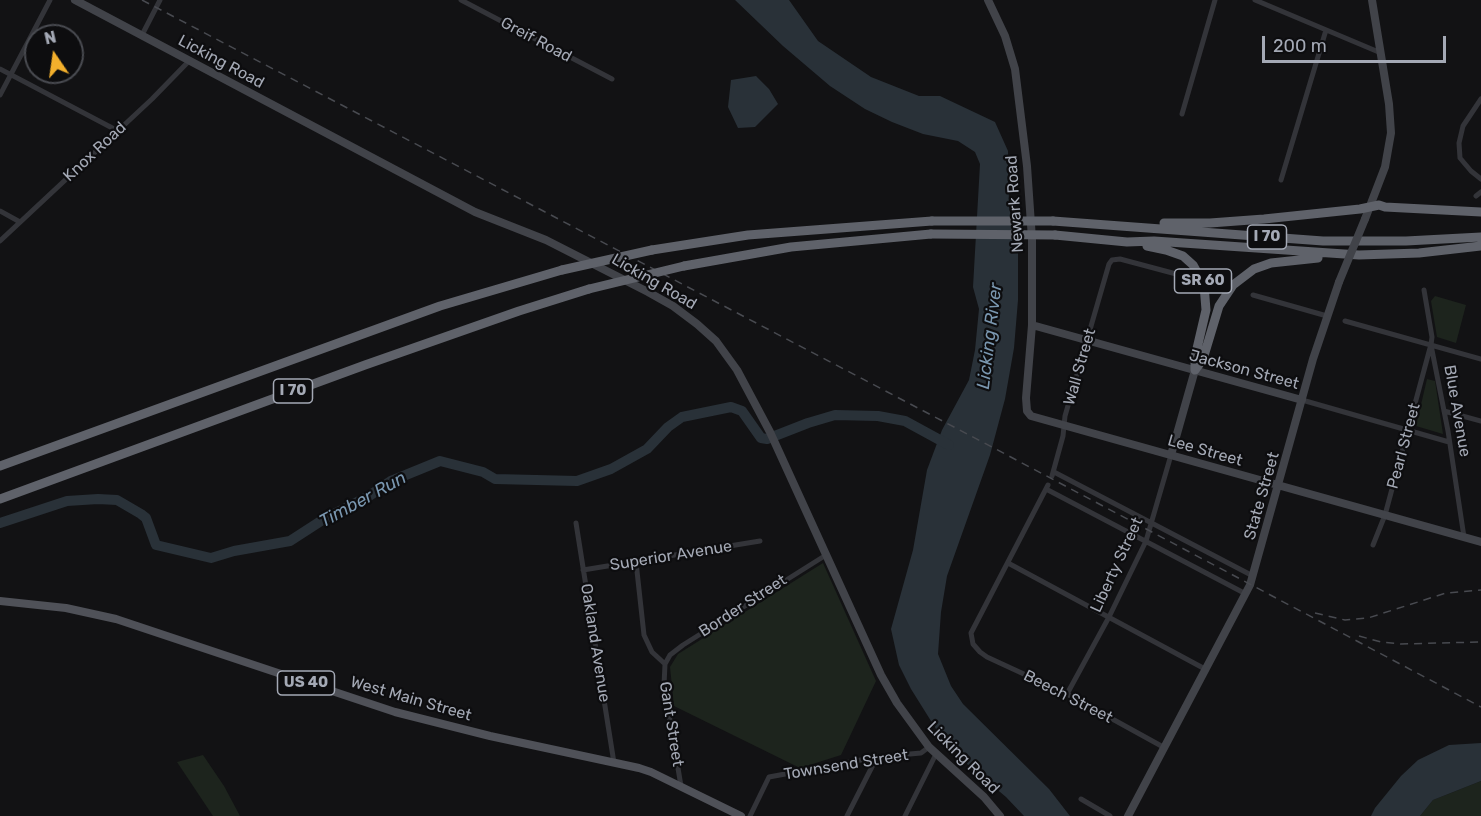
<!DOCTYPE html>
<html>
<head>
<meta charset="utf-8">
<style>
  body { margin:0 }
  #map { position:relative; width:1481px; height:816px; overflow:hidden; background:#121214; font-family:Rubik,sans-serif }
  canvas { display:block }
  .north { position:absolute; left:24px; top:24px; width:60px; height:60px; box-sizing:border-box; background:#0d0d0f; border:2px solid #494b51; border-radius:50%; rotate:347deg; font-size:16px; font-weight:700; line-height:24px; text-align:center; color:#a4a9b5 }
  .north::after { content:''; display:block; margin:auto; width:21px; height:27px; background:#f2af2c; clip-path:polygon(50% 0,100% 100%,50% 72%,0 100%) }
  .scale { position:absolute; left:1262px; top:36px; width:184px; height:27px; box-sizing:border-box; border:3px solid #a4a9b5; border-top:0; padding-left:8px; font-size:18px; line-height:21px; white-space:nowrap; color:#a4a9b5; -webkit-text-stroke:4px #0d0d0f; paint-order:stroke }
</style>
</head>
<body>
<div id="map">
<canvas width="1481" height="816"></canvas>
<div class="north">N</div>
<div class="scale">200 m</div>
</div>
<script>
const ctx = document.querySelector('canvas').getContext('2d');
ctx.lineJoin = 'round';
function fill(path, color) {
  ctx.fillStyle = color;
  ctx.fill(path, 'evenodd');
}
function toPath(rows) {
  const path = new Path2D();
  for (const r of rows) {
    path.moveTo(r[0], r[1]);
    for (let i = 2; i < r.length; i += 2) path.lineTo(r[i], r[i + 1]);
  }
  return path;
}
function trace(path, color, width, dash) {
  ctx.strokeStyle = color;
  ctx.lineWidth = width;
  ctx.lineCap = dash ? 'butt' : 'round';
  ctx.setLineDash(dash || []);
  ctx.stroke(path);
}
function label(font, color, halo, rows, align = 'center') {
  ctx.font = font + ' Rubik,sans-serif';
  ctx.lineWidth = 4.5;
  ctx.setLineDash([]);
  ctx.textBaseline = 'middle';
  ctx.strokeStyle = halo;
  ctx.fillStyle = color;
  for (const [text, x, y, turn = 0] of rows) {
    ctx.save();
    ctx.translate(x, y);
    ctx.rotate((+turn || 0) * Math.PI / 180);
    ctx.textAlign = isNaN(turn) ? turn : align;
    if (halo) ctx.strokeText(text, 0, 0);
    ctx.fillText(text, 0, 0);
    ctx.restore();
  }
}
const green = toPath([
  [1435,296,1466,305,1456,343,1437,337,1431,301],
  [1427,379,1435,381,1443,434,1416,426],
  [823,563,876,681,841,755,800,768,674,706,670,667,678,654],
  [203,755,224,786,240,816,213,816,177,762],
  [1481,781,1481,816,1420,816,1433,800]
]);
const water = toPath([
  [735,0,789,0,818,41,871,77,919,96,940,96,995,122,1008,151,1009,207,1018,249,1018,300,1014,348,1005,399,990,455,947,576,941,612,938,654,951,686,963,704,1049,789,1070,816,1024,816,1006,797,969,766,936,729,911,689,899,665,891,629,913,550,927,470,942,430,969,380,975,350,979,309,973,287,980,164,975,152,958,141,923,134,892,122,865,109,830,86,783,46],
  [756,76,769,89,778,104,755,127,738,128,728,107,731,80],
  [1481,743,1481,781,1433,800,1420,816,1371,816,1375,808,1401,776,1418,760,1449,745]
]);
const river = toPath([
  [0,523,67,501,98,499,117,500,141,514,146,518,156,545,211,558,234,551,290,541,324,519,369,496,391,481,440,461,483,472,495,479,577,481,611,469,647,449,668,427,682,417,731,407,742,411,761,438,767,439,808,423,835,415,878,416,905,421,949,445]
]);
const street = toPath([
  [461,0,612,79],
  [1255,0,1381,53],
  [142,35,160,0],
  [0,69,118,131],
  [0,95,50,0],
  [1481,99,1463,126,1459,143,1460,158,1471,171,1481,179],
  [1182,114,1215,0],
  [1281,180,1326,30],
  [1476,196,1481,192],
  [0,211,20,222],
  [0,241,152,99,189,61],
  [1424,290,1432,337,1431,345,1448,431,1464,537],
  [1253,295,1327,316],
  [1345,321,1481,359],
  [1302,400,1449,442],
  [1444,411,1481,421],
  [1054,472,1253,576],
  [1052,476,1063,436,1065,416,1109,264,1112,260,1120,259,1180,275],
  [1048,485,971,633,973,644,980,652,987,657,1067,694,1165,748],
  [1046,489,1246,594],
  [576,523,614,763],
  [1373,545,1385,515,1430,348],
  [636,562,644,635,652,652,665,664,664,685,681,786],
  [1008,563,1205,669],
  [583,570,760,541],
  [665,664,670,655,683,645,826,555],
  [1067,694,1109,617,1146,541,1171,455],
  [1081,799,1110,816],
  [750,816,769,777,877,757,921,753,929,747],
  [847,816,877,757],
  [905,816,936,754]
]);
const secondary = toPath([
  [75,0,475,212,546,240,648,292,673,306,697,324,716,341,737,370,770,432,881,675,897,703,929,747,984,797,1000,816],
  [988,0,1005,36,1015,69,1027,166,1032,239,1032,325,1026,398,1027,411,1031,416,1481,542],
  [1365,219,1385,167,1391,133,1389,104,1372,0],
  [1032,325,1302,400],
  [1171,455,1195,370],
  [1128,816,1250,585,1313,359,1339,282]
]);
const primary = toPath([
  [0,601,66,608,116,619,395,712,490,736,639,768,651,772,741,816]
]);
const highway = toPath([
  [1053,221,1323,241,1406,241,1481,237],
  [1164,223,1210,223,1264,219,1360,209,1379,205,1385,207,1481,212],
  [1055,235,1127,242,1154,241,1359,255,1419,253,1481,246],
  [1147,246,1166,250,1183,256,1193,265,1204,285,1206,310,1195,357,1195,370],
  [652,250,748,235,932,221],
  [684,266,791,247,931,234],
  [1195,370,1203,359,1219,306,1233,285,1254,269,1271,263,1318,258],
  [0,466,440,306,562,270],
  [0,499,365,365,519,311,589,289]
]);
const rail = toPath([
  [142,0,992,447,1481,707],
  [1315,613,1345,620,1368,618,1446,593,1481,590],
  [1359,636,1381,642,1401,644,1481,642]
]);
const secondaryBridge = toPath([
  [1339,282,1365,219]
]);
const highwayBridge = toPath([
  [932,221,1053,221],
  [931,234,1055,235],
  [562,270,652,250],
  [589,289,684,266]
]);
const shields = [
  [1267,237,39],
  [1203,281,57],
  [293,391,39],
  [306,683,57]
];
const shieldNames = [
  ["I 70",1267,237],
  ["SR 60",1203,281],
  ["I 70",293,391],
  ["US 40",306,683]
];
const streetNames = [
  ["Greif Road",536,40,28],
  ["Licking Road",221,62,28],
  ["Knox Road",95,152,-43],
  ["Newark Road",1015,204,-94],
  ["Licking Road",654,282,30],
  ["Wall Street",1080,367,-74],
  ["Jackson Street",1244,370,15],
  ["Blue Avenue",1457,411,80],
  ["Pearl Street",1404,446,-75],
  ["Lee Street",1205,451,16],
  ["State Street",1262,496,-74],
  ["Superior Avenue",671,556,-9],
  ["Liberty Street",1117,565,-65],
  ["Border Street",743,606,-33],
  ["Oakland Avenue",595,643,81],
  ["Beech Street",1068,697,27],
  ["West Main Street",411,699,16],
  ["Gant Street",671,724,81],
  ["Licking Road",963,758,45],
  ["Townsend Street",846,765,-9]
];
const waterNames = [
  ["Licking River",990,336,-83],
  ["Timber Run",363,500,-29]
];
fill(green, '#1d241d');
fill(water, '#293138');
trace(river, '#293138', 10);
trace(street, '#333439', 5);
trace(secondary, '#414349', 8);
trace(primary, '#4f5158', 8);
trace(highway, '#5f626a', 9);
trace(rail, '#484a50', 1.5, [8, 6]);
trace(secondaryBridge, '#414349', 8);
trace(highwayBridge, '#5f626a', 9);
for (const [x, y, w] of shields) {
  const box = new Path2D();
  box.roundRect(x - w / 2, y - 12, w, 24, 4.5);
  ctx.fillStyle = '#0d0d0f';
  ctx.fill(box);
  trace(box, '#a4a9b5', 1.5);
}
label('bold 15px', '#a4a9b5', null, shieldNames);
label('16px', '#a4a9b5', '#0d0d0f', streetNames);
label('italic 18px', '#7a97b0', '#0d0d0f', waterNames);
</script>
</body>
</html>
